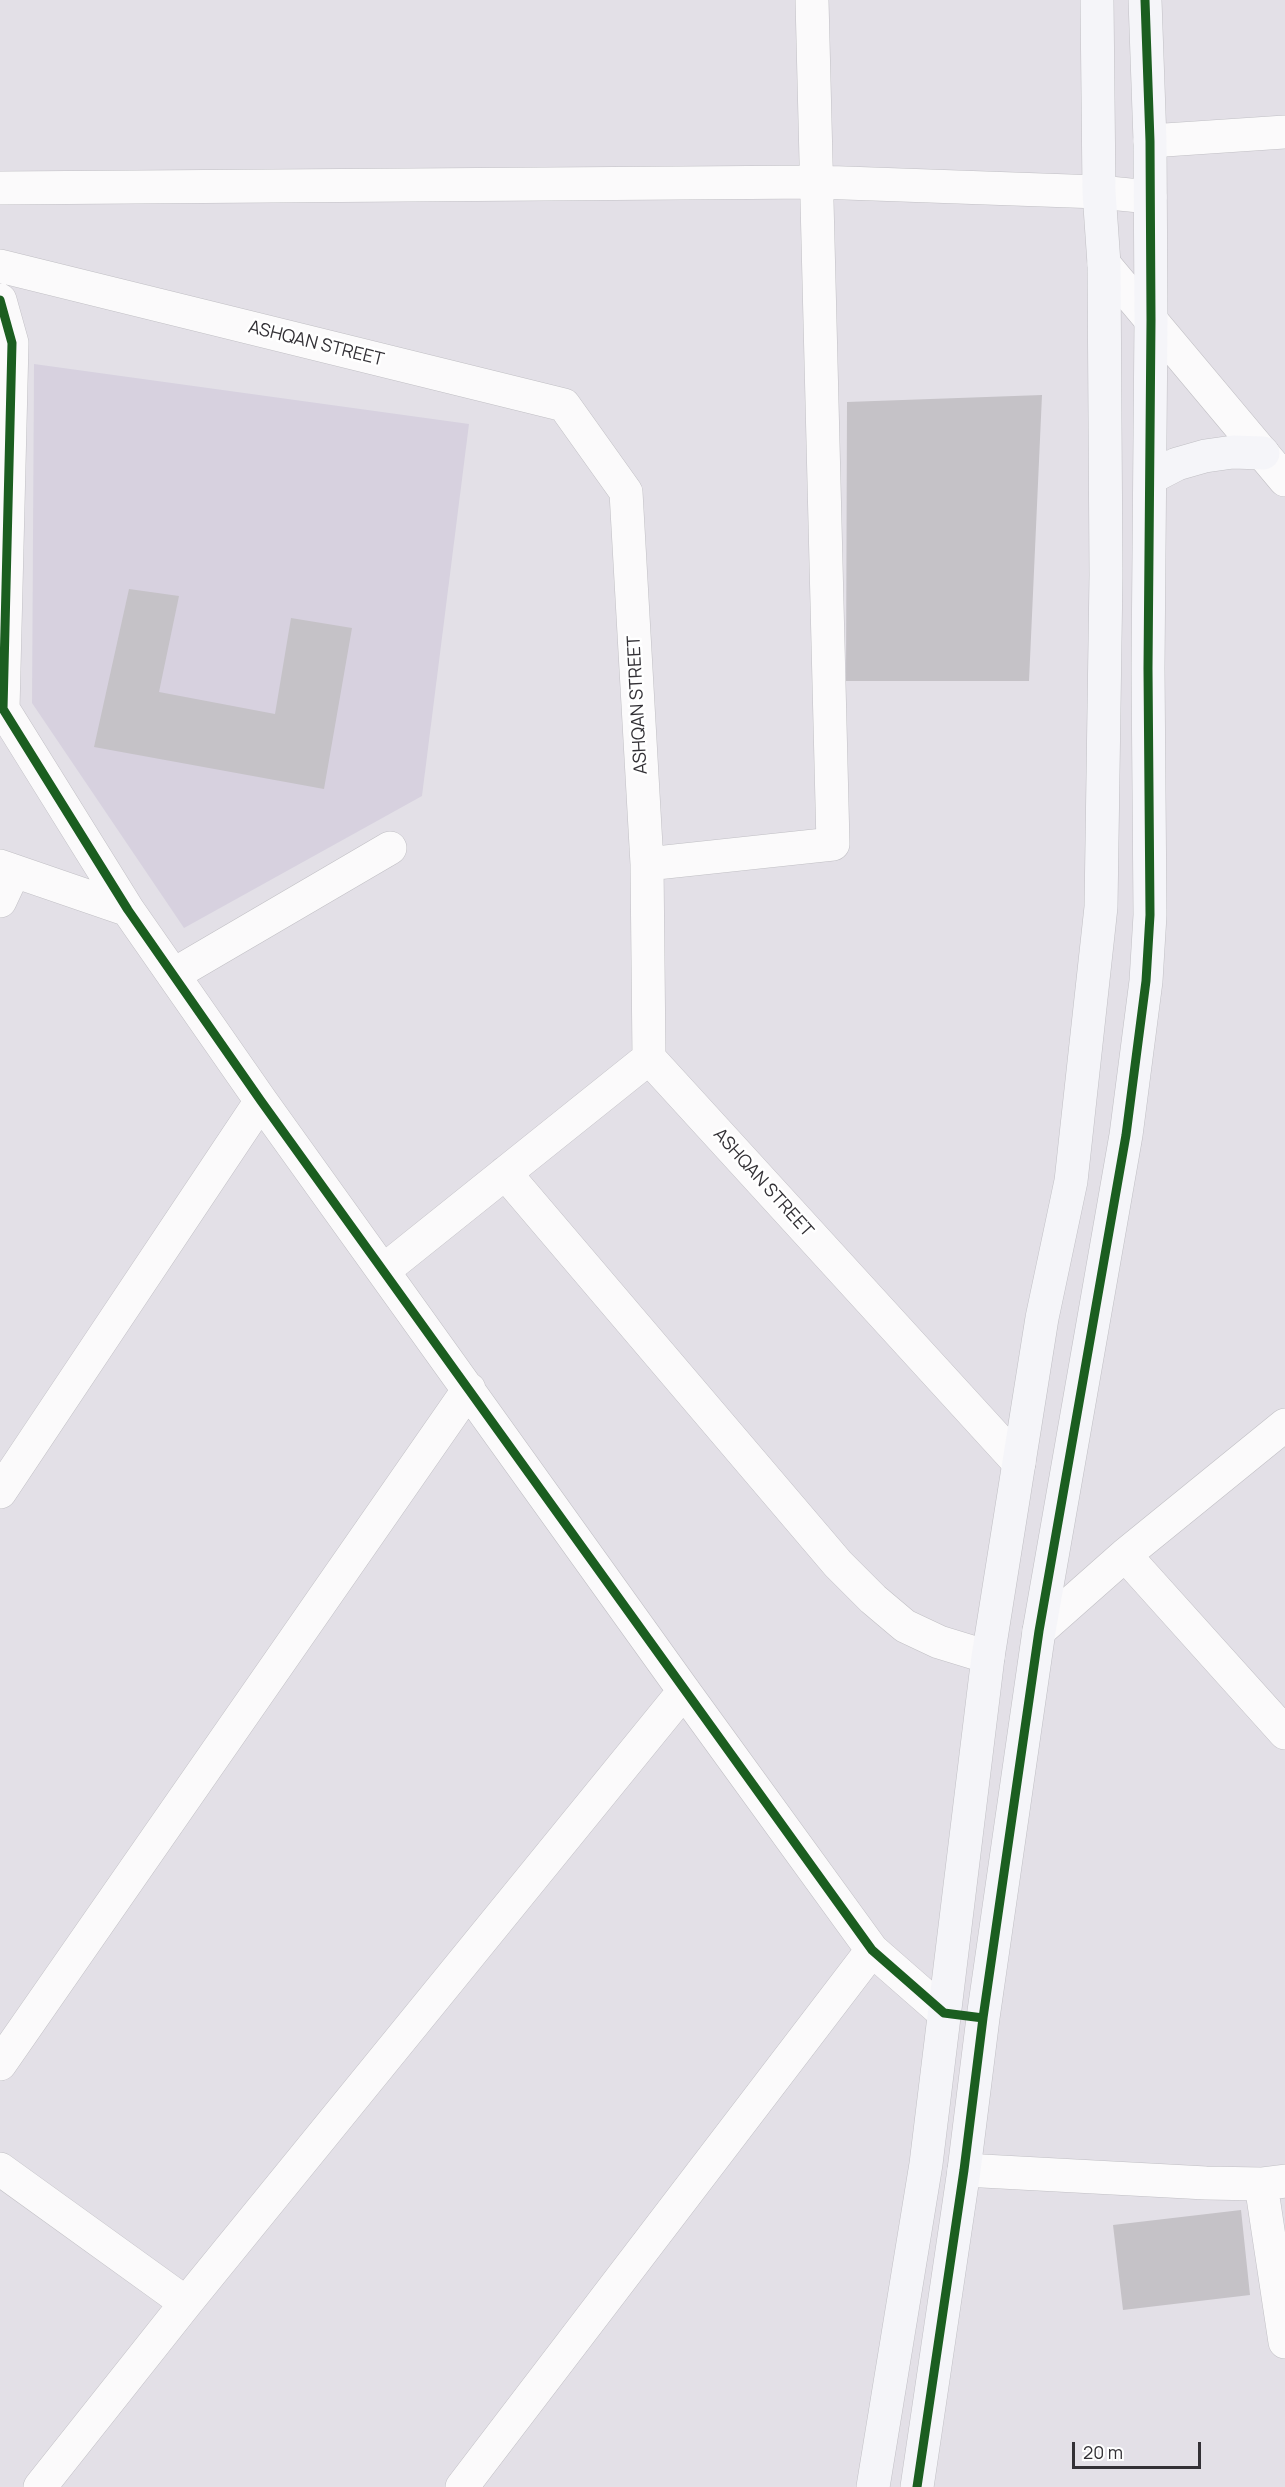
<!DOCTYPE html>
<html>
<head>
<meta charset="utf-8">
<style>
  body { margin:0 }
  #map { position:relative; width:1285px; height:2487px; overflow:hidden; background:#e3e0e7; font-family:Manrope,sans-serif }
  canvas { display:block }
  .scale { position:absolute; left:1072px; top:2442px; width:129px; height:27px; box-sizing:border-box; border:3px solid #333136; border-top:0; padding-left:8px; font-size:18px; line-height:21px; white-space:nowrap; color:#333136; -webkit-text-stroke:4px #fff; paint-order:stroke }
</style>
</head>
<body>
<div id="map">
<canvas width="1285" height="2487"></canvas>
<div class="scale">20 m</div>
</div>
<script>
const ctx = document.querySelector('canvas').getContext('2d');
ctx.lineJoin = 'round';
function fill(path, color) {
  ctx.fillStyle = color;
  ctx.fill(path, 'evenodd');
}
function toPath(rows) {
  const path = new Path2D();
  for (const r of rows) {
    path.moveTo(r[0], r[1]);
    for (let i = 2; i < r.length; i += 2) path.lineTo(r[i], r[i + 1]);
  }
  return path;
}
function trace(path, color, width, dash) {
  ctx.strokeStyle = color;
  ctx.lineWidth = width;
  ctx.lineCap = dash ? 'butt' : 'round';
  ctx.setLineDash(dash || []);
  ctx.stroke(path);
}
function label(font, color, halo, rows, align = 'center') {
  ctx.font = font + ' Manrope,sans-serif';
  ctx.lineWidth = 5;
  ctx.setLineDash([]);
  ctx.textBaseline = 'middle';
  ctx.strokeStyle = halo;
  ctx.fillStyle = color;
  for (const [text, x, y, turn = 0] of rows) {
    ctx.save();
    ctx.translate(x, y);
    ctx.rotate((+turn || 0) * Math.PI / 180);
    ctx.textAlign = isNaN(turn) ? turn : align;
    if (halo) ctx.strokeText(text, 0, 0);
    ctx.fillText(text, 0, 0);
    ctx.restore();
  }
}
const built = toPath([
  [34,364,469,424,422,796,184,928,32,703]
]);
const building = toPath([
  [1042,395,1029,681,846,681,847,402],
  [129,589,179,596,159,692,275,714,291,618,352,628,324,789,94,747],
  [1241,2210,1250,2295,1123,2310,1113,2225]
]);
const street = toPath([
  [1150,141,1285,132],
  [0,188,817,182,1099,192,1150,197],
  [1104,264,1285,480],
  [0,266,564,405,626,492,647,864,649,1058,1019,1463],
  [0,300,12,343,3,709,128,910,261,1101,684,1691,872,1950,944,2013],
  [647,864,833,844,812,0],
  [0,866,128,910],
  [0,901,14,871],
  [173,975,390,848],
  [505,1173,838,1564,873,1599,905,1626,939,1642,988,1657],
  [383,1271,649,1058],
  [0,1492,261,1101],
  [1125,1555,1285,1733],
  [1039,1631,1125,1555,1285,1425],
  [0,2064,469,1389],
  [0,2169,186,2303],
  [964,2170,1206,2183,1261,2184,1285,2181],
  [1261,2184,1285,2342],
  [40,2487,186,2303,684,1691],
  [462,2487,872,1950]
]);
const secondary = toPath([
  [1150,478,1177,464,1205,456,1233,452,1263,453],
  [873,2487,926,2164,988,1657,1042,1318,1071,1181,1101,907,1106,575,1104,264,1099,192,1097,0],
  [917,2487,964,2170,983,2018,1039,1631,1126,1135,1146,981,1150,915,1148,668,1151,320,1150,141,1145,0]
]);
const cycleway = toPath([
  [0,300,12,343,3,709,128,910,261,1101,872,1950,944,2013,983,2018],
  [917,2487,964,2170,983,2018,1039,1631,1126,1135,1146,981,1150,915,1148,668,1151,320,1150,141,1145,0]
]);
const streetNames = [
  ["ASHQAN STREET",316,344,14],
  ["ASHQAN STREET",638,705,-93],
  ["ASHQAN STREET",763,1183,48]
];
fill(built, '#d7d1df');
fill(building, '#c5c2c7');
trace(street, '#c0bfc4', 34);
trace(secondary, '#c0bfc4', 34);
trace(street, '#fbfafb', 33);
trace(secondary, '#f5f5f9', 33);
trace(cycleway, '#1b5e20', 9);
label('18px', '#333136', '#fff', streetNames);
</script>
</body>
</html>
